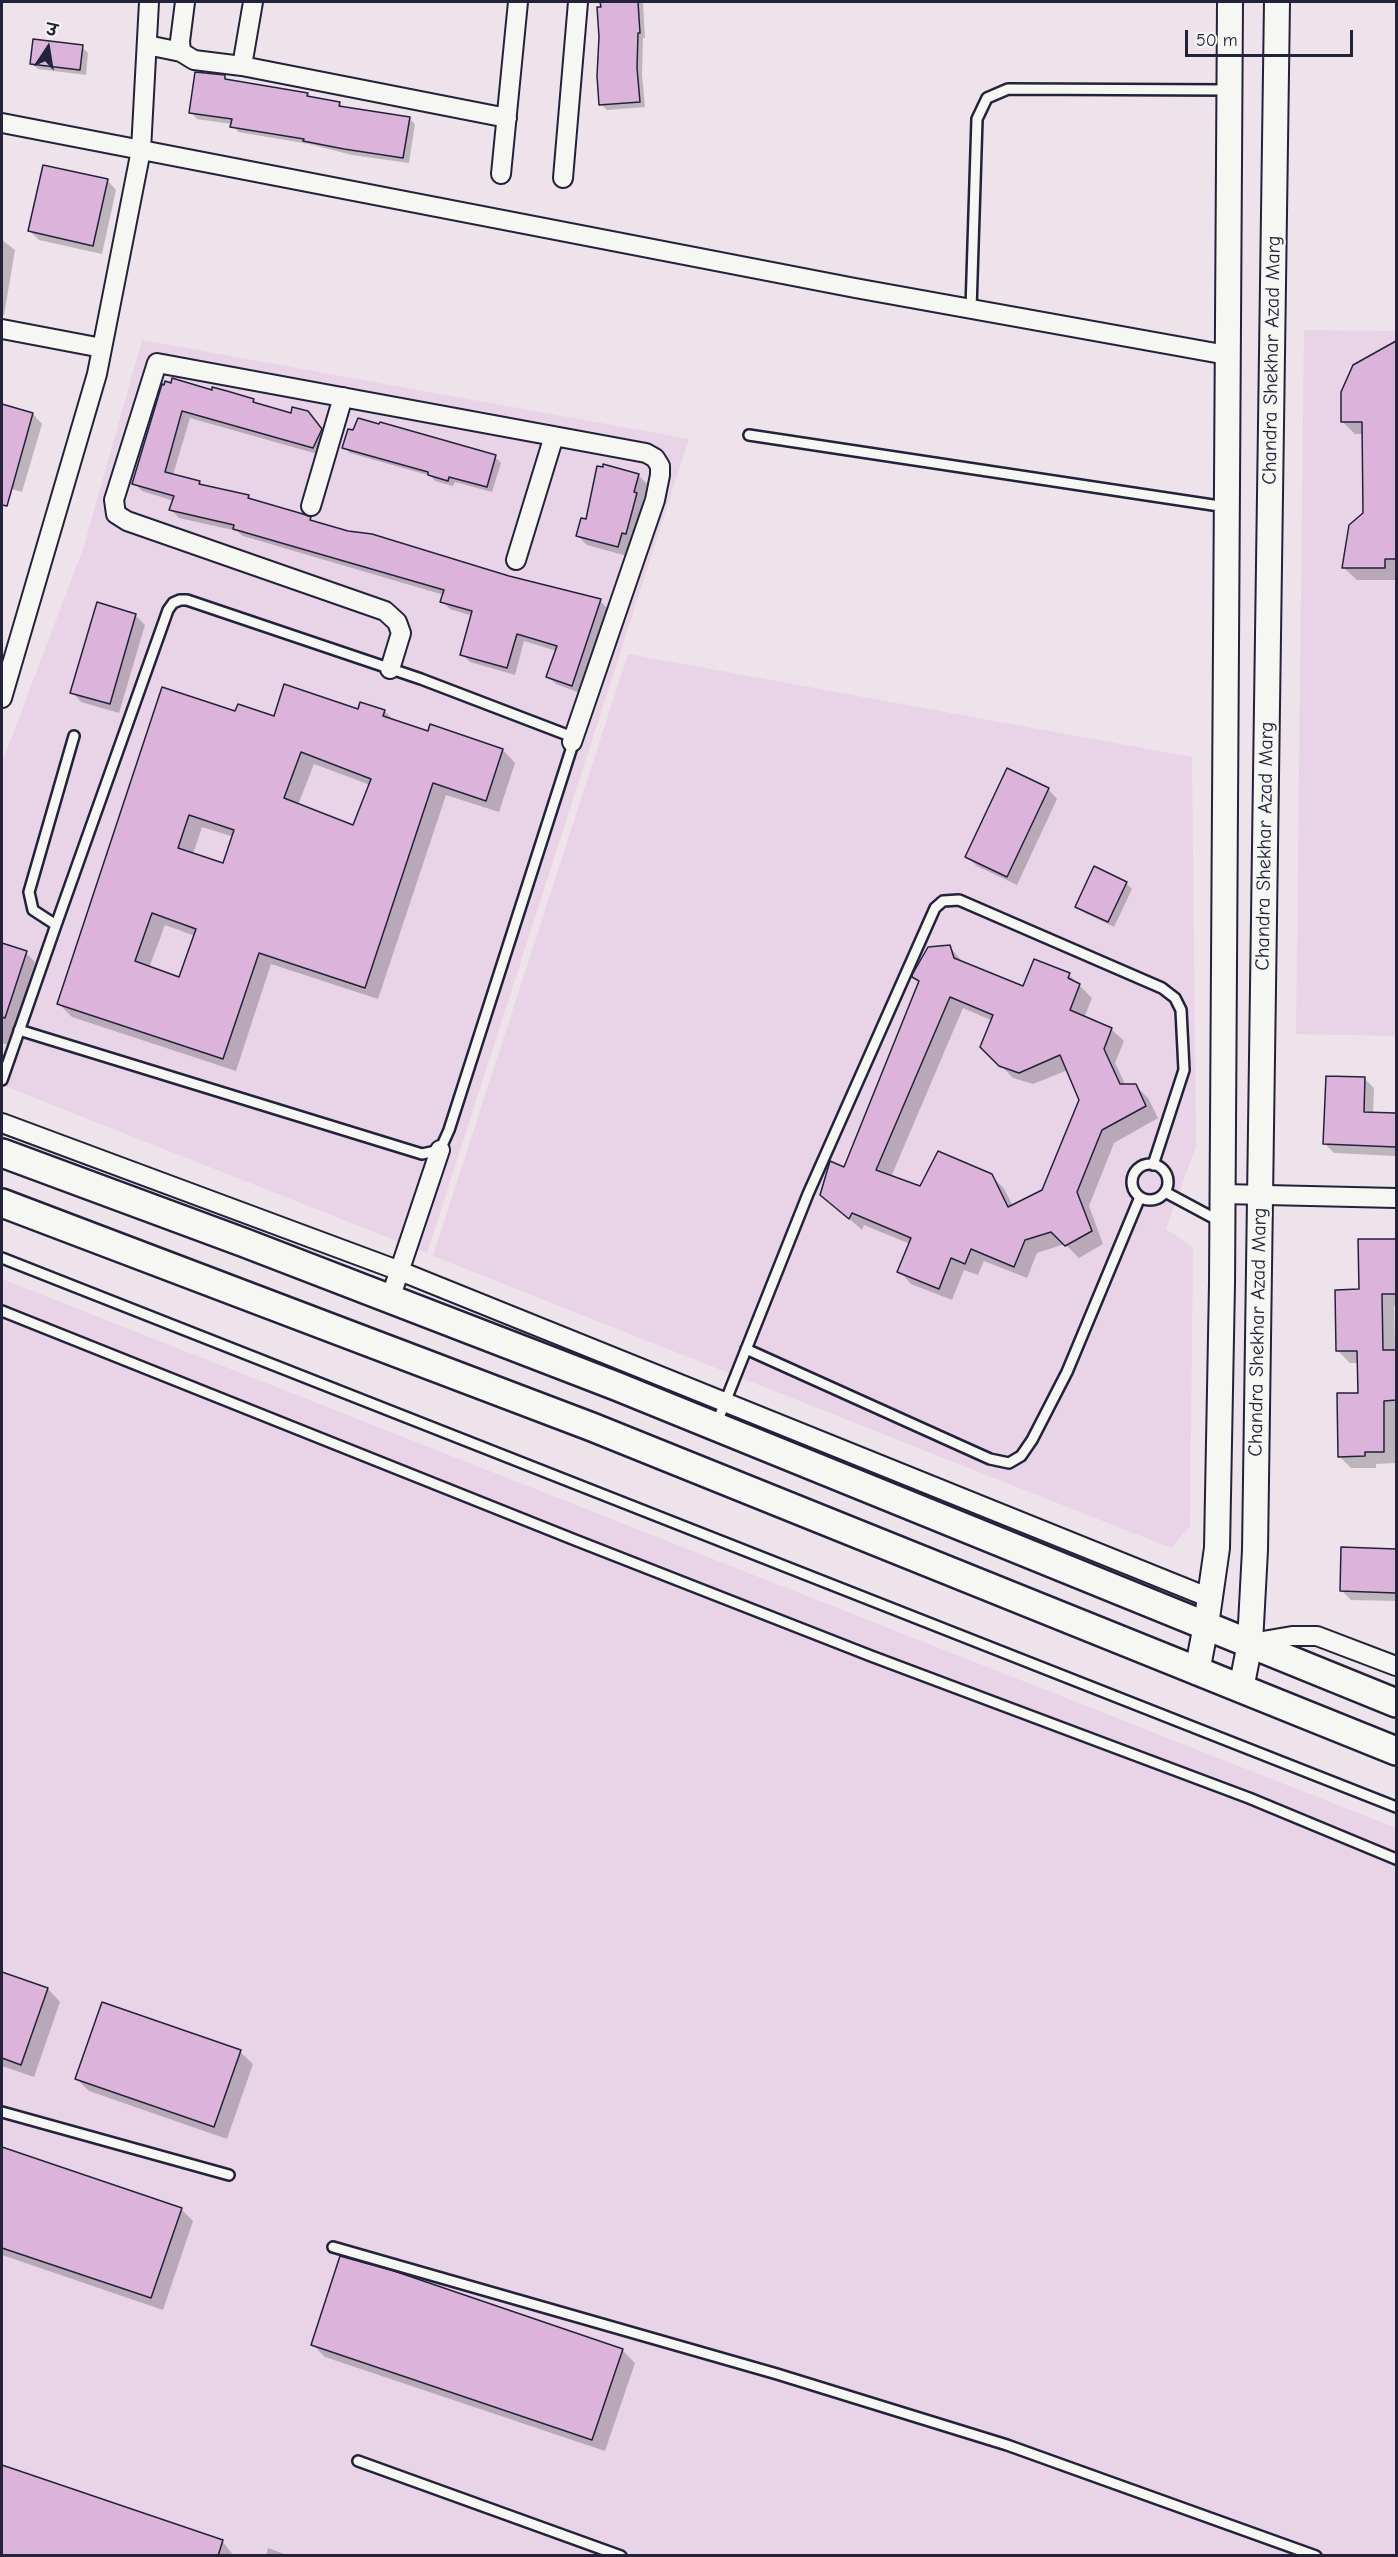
<!DOCTYPE html>
<html>
<head>
<meta charset="utf-8">
<style>
  body { margin:0 }
  #map { position:relative; width:1398px; height:2557px; overflow:hidden; background:#eee2eb; font-family:"Comic Neue","Playpen Sans Deva",sans-serif }
  canvas { display:block }
  .frame { position:absolute; inset:0; border:3px solid #22223b; pointer-events:none }
  .north { position:absolute; left:18px; top:18px; width:60px; height:60px; -webkit-text-stroke:4px #f6f6f2; paint-order:stroke; rotate:12deg; font-size:16px; font-weight:700; line-height:24px; text-align:center; color:#22223b }
  .north::after { content:''; display:block; margin:auto; width:21px; height:27px; background:#22223b; clip-path:polygon(50% 0,100% 100%,50% 72%,0 100%) }
  .scale { position:absolute; left:1185px; top:30px; width:168px; height:27px; box-sizing:border-box; border:3px solid #22223b; border-top:0; padding-left:8px; font-size:18px; line-height:21px; white-space:nowrap; color:#22223b; -webkit-text-stroke:4px #f6f6f2; paint-order:stroke }
</style>
</head>
<body>
<div id="map">
<canvas width="1398" height="2557"></canvas>
<div class="frame"></div>
<div class="north">उ</div>
<div class="scale">50 m</div>
</div>
<script>
const ctx = document.querySelector('canvas').getContext('2d');
ctx.lineJoin = 'round';
function fill(path, color) {
  ctx.fillStyle = color;
  ctx.fill(path, 'evenodd');
}
function toPath(rows) {
  const path = new Path2D();
  for (const r of rows) {
    if (r.length === 3) {
      path.moveTo(r[0] + r[2], r[1]);
      path.arc(r[0], r[1], r[2], 0, 2 * Math.PI);
      continue;
    }
    path.moveTo(r[0], r[1]);
    for (let i = 2; i < r.length; i += 2) path.lineTo(r[i], r[i + 1]);
  }
  return path;
}
function trace(path, color, width, dash) {
  ctx.strokeStyle = color;
  ctx.lineWidth = width;
  ctx.lineCap = dash ? 'butt' : 'round';
  ctx.setLineDash(dash || []);
  ctx.stroke(path);
}
function label(font, color, halo, rows, align = 'center') {
  ctx.font = font + ' "Comic Neue",sans-serif';
  ctx.lineWidth = 4.5;
  ctx.setLineDash([]);
  ctx.textBaseline = 'middle';
  ctx.strokeStyle = halo;
  ctx.fillStyle = color;
  for (const [text, x, y, turn = 0] of rows) {
    ctx.save();
    ctx.translate(x, y);
    ctx.rotate((+turn || 0) * Math.PI / 180);
    ctx.textAlign = isNaN(turn) ? turn : align;
    if (halo) ctx.strokeText(text, 0, 0);
    ctx.fillText(text, 0, 0);
    ctx.restore();
  }
}
const built = toPath([
  [1304,330,1396,331,1396,1036,1296,1034],
  [142,340,689,439,427,1253,2,1085,2,763,84,546],
  [628,654,1192,757,1196,1146,1166,1229,1193,1247,1190,1526,1171,1548,433,1256],
  [2,1279,1396,1828,1396,2555,2,2555]
]);
const shadow = toPath([
  [602,2,643,2,645,38,643,38,642,75,645,107,607,110,601,104],
  [82,47,88,53,86,75,38,69,32,63],
  [224,77,229,81,307,95,310,98,339,103,344,108,409,118,415,124,409,163,352,155,309,144,238,132,232,124,197,119,191,112],
  [107,180,116,190,102,254,39,240,30,231],
  [2,240,15,250,4,315,2,315],
  [1396,343,1396,580,1357,580,1344,568,1364,514,1363,434,1355,434,1343,422,1354,366],
  [163,386,213,392,253,400,258,405,315,421,329,438,321,455,190,418,173,475,199,482,203,486,248,496,254,501,310,518,314,523,600,601,608,609,580,693,556,684,548,677,557,651,524,641,515,675,470,662,462,654,473,616,450,609,442,601,444,595,243,536,237,531,179,518,171,510,174,501,142,491,134,483],
  [2,405,33,414,42,424,22,492,2,486],
  [344,447,495,457,501,463,492,492,455,482,453,486,435,481,431,476,350,453],
  [638,475,647,484,643,501,645,503,635,542,631,541,627,556,587,545,578,536,588,521],
  [135,615,145,625,119,713,81,702,72,692],
  [361,704,385,711,395,722,429,733,503,750,515,763,499,812,446,795,378,999,271,964,236,1071,72,1017,59,1004,236,713,275,718,359,710],
  [314,764,370,785,354,827,298,805],
  [202,827,234,837,224,865,193,854],
  [165,925,195,936,180,979,149,968],
  [1048,789,1057,799,1017,885,977,866,967,857],
  [1126,883,1132,889,1114,927,1083,912,1077,906],
  [2,945,26,953,35,962,9,1045,2,1043],
  [950,947,964,964,1024,988,1069,975,1092,998,1084,1018,1111,1029,1124,1041,1115,1063,1126,1086,1135,1085,1148,1098,1158,1118,1114,1143,1089,1206,1103,1244,1079,1258,1065,1244,1037,1253,1027,1278,984,1261,978,1275,964,1270,952,1300,911,1284,899,1271,910,1244,864,1225,862,1230,821,1194,844,1169,920,983,913,977],
  [963,1008,993,1021,982,1046,1013,1078,1033,1084,1068,1070,1081,1100,1043,1191,1013,1206,1004,1189,991,1175,921,1188,891,1177],
  [1365,1079,1374,1088,1373,1114,1396,1114,1396,1156,1334,1153,1325,1144],
  [1360,1240,1396,1240,1396,1306,1394,1306,1395,1352,1396,1352,1396,1463,1376,1464,1376,1468,1351,1468,1339,1456,1359,1395,1359,1363,1350,1363,1338,1351,1360,1291],
  [1342,1549,1396,1551,1396,1601,1351,1600,1341,1590],
  [2,1973,48,1989,60,2002,34,2077,2,2066],
  [240,2052,253,2064,227,2139,89,2091,77,2079],
  [2,2148,181,2209,193,2221,163,2310,2,2255],
  [312,2344,622,2350,635,2363,605,2451,325,2357],
  [2,2467,222,2541,234,2556,2,2556],
  [268,2548,290,2556,266,2556]
]);
const building = toPath([
  [600,2,638,2,640,33,638,33,637,68,640,102,599,105,597,76,599,37,597,7,601,7,600,2],
  [33,39,83,45,80,70,30,64,33,39],
  [195,72,225,75,225,79,308,93,307,96,340,102,339,106,410,117,403,158,344,149,303,141,304,139,230,127,232,119,189,113,195,72],
  [43,165,108,179,93,246,28,231,43,165],
  [1396,341,1396,559,1385,559,1385,568,1342,568,1349,525,1363,513,1362,422,1341,422,1341,392,1353,365,1396,341],
  [172,378,212,390,212,387,227,391,254,399,253,402,291,413,292,407,308,411,322,429,313,448,182,411,165,472,200,481,199,484,249,495,248,498,303,514,311,517,310,520,348,531,372,534,509,576,601,599,572,686,546,677,557,646,517,634,507,668,460,655,472,611,440,602,444,590,233,529,234,525,169,510,174,496,132,484,162,384,164,385,165,381,171,383,172,378],
  [2,404,33,413,7,506,2,505,2,404],
  [358,418,379,424,380,422,496,455,487,487,449,477,448,481,428,475,428,472,342,448,348,429,353,430,358,418],
  [603,464,639,474,634,492,637,493,626,534,622,533,618,547,576,536,581,518,586,519,597,466,603,467,603,464],
  [97,602,136,614,110,704,70,693,97,602],
  [284,684,358,709,360,702,385,710,383,716,428,731,430,724,503,749,486,801,433,783,365,988,259,953,223,1059,57,1004,162,687,235,711,238,704,274,716,284,684],
  [301,752,371,779,353,825,284,798,301,752],
  [189,815,234,830,223,863,178,848,189,815],
  [152,913,196,929,179,977,135,961,152,913],
  [1007,768,1049,788,1007,877,965,857,1007,768],
  [1094,866,1127,882,1108,922,1075,907,1094,866],
  [2,943,27,951,5,1018,2,1017,2,943],
  [950,945,954,958,1023,986,1034,959,1070,973,1068,978,1080,984,1070,1010,1112,1028,1104,1049,1120,1084,1136,1084,1146,1106,1102,1130,1077,1192,1092,1231,1065,1246,1051,1232,1025,1240,1014,1267,971,1249,965,1264,951,1258,939,1289,897,1272,911,1238,852,1213,849,1219,820,1195,830,1161,844,1167,919,981,912,977,912,975,928,947,950,945],
  [950,997,993,1015,980,1047,999,1066,1019,1073,1060,1055,1079,1100,1042,1190,1008,1207,992,1174,938,1151,920,1186,876,1170,950,997],
  [1326,1076,1365,1077,1364,1112,1396,1113,1396,1147,1323,1144,1326,1076],
  [1358,1239,1396,1239,1396,1294,1382,1294,1383,1350,1396,1350,1396,1400,1384,1401,1384,1452,1365,1452,1365,1456,1338,1457,1337,1393,1358,1393,1357,1351,1336,1351,1335,1290,1359,1289,1358,1239],
  [1341,1547,1396,1549,1396,1593,1340,1591,1341,1547],
  [2,1972,48,1988,21,2065,2,2058,2,1972],
  [102,2002,241,2050,214,2127,75,2079,102,2002],
  [2,2147,182,2208,151,2298,2,2248,2,2147],
  [340,2256,394,2271,623,2349,592,2440,311,2345,340,2256],
  [2,2465,223,2540,218,2556,2,2556,2,2465]
]);
const service = toPath([
  [971,309,977,119,987,98,1008,89,1227,90],
  [749,435,1226,507],
  [56,925,33,910,29,892,74,736],
  [2,1080,56,925,168,610,173,603,180,600,187,600,421,679,570,736,571,750,449,1130,440,1150,422,1154,19,1030],
  [1150,1182,18],
  [1165,1192,1221,1222],
  [2,1258,1396,1807],
  [2,1311,575,1540,871,1656,1249,1798,1396,1859],
  [746,1349,990,1459,1009,1463,1021,1456,1032,1440,1067,1372,1140,1197],
  [716,1425,808,1194,935,908,943,901,959,900,1162,988,1175,998,1181,1010,1184,1070,1153,1165],
  [2,2112,229,2175],
  [333,2247,777,2374,1007,2445,1316,2556],
  [358,2461,621,2556]
]);
const minor = toPath([
  [185,2,180,41,181,52,194,60,242,66,507,118],
  [147,45,181,52],
  [242,66,253,2],
  [2,123,855,288,1227,355],
  [501,174,518,2],
  [563,178,578,2],
  [2,329,102,348],
  [311,506,343,397],
  [516,560,554,436],
  [390,669,401,633,397,622,385,611,127,521,116,514,114,500,157,363,646,453,655,458,660,466,660,475,655,500,572,742],
  [2,698,97,374,141,150,149,2],
  [2,1123,400,1271,1210,1598],
  [1223,1194,1396,1198],
  [390,1299,440,1150],
  [1251,1643,1292,1636,1317,1636,1396,1666]
]);
const tertiary = toPath([
  [1197,1672,1206,1625,1217,1548,1222,1284,1230,2],
  [1241,1689,1250,1643,1255,1550,1277,2]
]);
const secondary = toPath([
  [2,1153,245,1243,616,1386,1396,1703],
  [2,1203,592,1427,1396,1751]
]);
const streetNames = [
  ["Chandra Shekhar Azad Marg",1272,360,-89],
  ["Chandra Shekhar Azad Marg",1265,846,-89],
  ["Chandra Shekhar Azad Marg",1258,1332,-89]
];
fill(built, '#e8d4e6');
fill(shadow, '#0003');
fill(building, '#dbb3db');
trace(building, '#22223b', 1.5);
trace(service, '#22223b', 14);
trace(minor, '#22223b', 22);
trace(tertiary, '#22223b', 28);
trace(secondary, '#22223b', 32);
trace(service, '#f6f6f2', 9);
trace(minor, '#f6f6f2', 18);
trace(tertiary, '#f6f6f2', 24);
trace(secondary, '#f6f6f2', 27);
label('20px', '#22223b', '#f6f6f2', streetNames);
</script>
</body>
</html>
